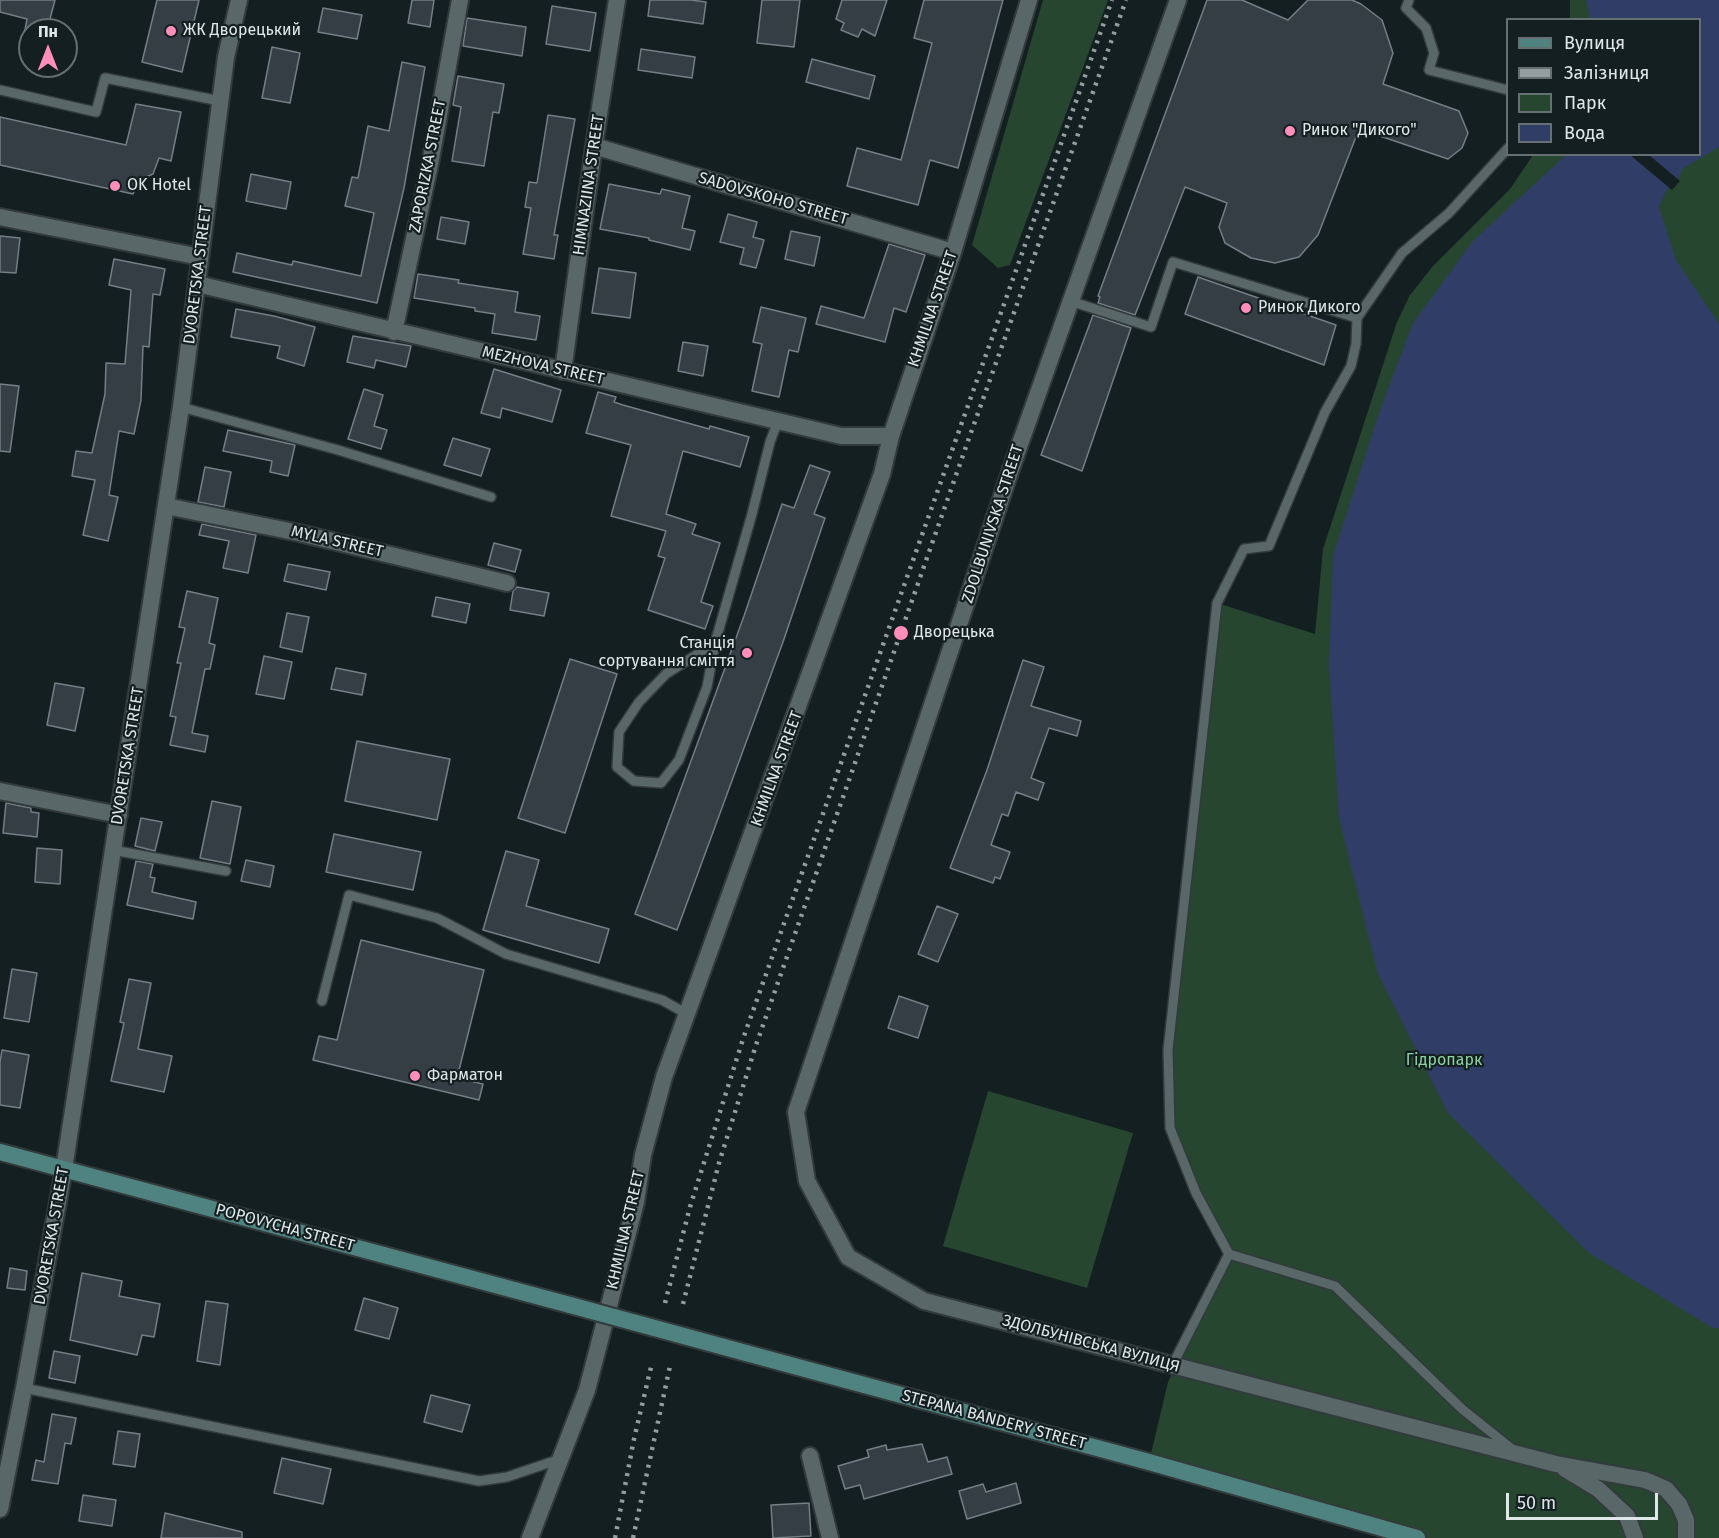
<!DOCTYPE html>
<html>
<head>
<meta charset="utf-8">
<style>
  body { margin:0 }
  #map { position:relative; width:1719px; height:1538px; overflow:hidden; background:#141f21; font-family:"Fira Sans",sans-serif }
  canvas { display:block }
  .legend { position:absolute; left:1506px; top:18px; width:195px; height:138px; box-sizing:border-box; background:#141f21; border:2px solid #666f71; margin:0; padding:8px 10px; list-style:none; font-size:18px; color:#e0e7e9 }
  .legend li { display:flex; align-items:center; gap:12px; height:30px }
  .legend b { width:30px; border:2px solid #666f71 }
  .north { position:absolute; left:18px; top:18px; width:60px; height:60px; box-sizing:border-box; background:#141f21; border:2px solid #666f71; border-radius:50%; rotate:0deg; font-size:16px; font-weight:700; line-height:24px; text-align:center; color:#e0e7e9 }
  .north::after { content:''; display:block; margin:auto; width:21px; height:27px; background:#ff8ebb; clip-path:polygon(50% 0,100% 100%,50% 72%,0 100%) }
  .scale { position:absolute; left:1506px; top:1493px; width:152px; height:27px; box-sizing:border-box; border:3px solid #e0e7e9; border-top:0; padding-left:8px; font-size:18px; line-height:21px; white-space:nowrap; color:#e0e7e9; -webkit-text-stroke:4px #141f21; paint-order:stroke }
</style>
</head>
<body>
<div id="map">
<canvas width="1719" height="1538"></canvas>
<ul class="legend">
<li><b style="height:8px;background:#4f837f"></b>Вулиця</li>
<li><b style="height:8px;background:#949d9f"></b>Залізниця</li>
<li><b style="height:16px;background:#26462f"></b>Парк</li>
<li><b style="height:16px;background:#303e67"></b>Вода</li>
</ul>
<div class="north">Пн</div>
<div class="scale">50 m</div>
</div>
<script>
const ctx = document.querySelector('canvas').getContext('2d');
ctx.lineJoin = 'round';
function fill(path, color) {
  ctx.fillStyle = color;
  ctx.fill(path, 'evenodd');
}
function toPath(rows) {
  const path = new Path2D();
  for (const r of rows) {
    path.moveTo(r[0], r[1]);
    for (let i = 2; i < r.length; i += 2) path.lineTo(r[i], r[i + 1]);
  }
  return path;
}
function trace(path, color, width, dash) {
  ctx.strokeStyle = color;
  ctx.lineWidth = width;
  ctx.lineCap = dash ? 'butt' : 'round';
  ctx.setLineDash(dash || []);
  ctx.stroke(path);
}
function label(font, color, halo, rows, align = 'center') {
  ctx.font = font + ' "Fira Sans",sans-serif';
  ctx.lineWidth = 4.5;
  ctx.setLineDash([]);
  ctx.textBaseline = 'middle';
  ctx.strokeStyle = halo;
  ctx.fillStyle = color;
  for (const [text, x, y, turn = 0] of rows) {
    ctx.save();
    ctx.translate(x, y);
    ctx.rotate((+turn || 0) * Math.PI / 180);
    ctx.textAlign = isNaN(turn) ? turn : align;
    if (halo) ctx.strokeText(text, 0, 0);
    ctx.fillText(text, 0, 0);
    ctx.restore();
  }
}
const green = toPath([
  [1043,0,1108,0,1010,265,998,268,972,245],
  [1570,0,1719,0,1719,1538,1417,1538,1149,1462,1168,1382,1229,1254,1170,1128,1168,1051,1217,603,1315,634,1323,549,1397,322,1410,295,1433,266,1510,189,1533,155,1700,154,1700,20,1570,19],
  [988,1091,1133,1133,1087,1288,943,1246]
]);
const water = toPath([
  [1586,0,1719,0,1719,147,1682,169,1679,177,1665,193,1659,207,1676,260,1719,324,1719,1328,1713,1328,1589,1253,1448,1113,1378,974,1339,818,1329,665,1333,556,1379,413,1413,323,1473,241,1566,155,1700,154,1700,20,1590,19]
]);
const pier = toPath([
  [1630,155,1649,155,1680,181,1672,190]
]);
const building = toPath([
  [0,0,55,0,47,30,25,30,27,19,0,12,0,0],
  [157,0,199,0,182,72,142,62,157,0],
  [412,0,434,0,430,27,408,23,412,0],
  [650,0,691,0,706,2,703,24,648,16,650,0],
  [762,0,800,0,794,47,757,43,762,0],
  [842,0,887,0,875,36,862,29,858,37,841,30,844,23,836,19,842,0],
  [924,0,1003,0,958,168,930,160,918,205,847,186,857,148,901,160,932,43,914,38,924,0],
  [1207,0,1242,0,1288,20,1308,0,1352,0,1361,4,1382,20,1393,53,1383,84,1459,111,1468,133,1462,148,1448,159,1359,129,1318,235,1299,257,1275,263,1251,258,1225,243,1219,227,1227,203,1185,187,1135,315,1098,303,1100,297,1098,296,1207,0],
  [552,6,596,13,590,51,546,44,552,6],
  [323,8,362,15,357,39,318,32,323,8],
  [467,18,526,27,522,56,463,46,467,18],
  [272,47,300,53,290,103,262,98,272,47],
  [641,49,695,57,692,78,638,70,641,49],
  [812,59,875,76,869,99,806,82,812,59],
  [402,62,425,67,404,188,377,303,233,272,237,253,292,265,293,261,361,276,374,213,345,206,352,177,358,178,368,126,389,131,402,62],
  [458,76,504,84,499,113,493,112,484,166,452,161,461,107,453,105,458,76],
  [136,104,181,112,171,161,159,158,153,174,139,180,133,194,0,165,0,117,126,145,136,104],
  [548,115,575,119,554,235,558,235,554,259,523,254,531,208,525,207,529,182,537,183,548,115],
  [251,174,291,182,286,209,246,201,251,174],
  [609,184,660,194,662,189,690,196,682,228,695,231,690,250,649,240,649,238,600,229,609,184],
  [728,214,757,222,753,237,764,240,756,268,740,264,744,248,720,242,728,214],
  [441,217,469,222,465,244,437,239,441,217],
  [791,231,820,237,814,266,785,259,791,231],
  [0,236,20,238,16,273,0,272,0,236],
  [889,244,925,255,906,312,894,308,885,342,816,324,821,306,864,318,889,244],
  [114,259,165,269,160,295,153,294,149,347,143,346,141,400,134,434,119,431,109,495,118,497,108,541,83,535,95,480,72,476,76,451,92,453,105,394,106,363,125,364,131,290,109,285,114,259],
  [599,268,636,273,630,318,592,313,599,268],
  [418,274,459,280,458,283,518,292,515,312,540,316,536,340,492,333,495,314,475,311,475,308,414,298,418,274],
  [1198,277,1336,325,1324,365,1185,314,1198,277],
  [761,307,806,318,798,352,789,350,779,397,752,391,762,344,753,342,761,307],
  [236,309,274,316,315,327,304,366,277,358,280,346,231,337,236,309],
  [1093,315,1131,328,1082,471,1041,455,1093,315],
  [353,336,411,346,406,367,376,360,374,368,347,362,353,336],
  [683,342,708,346,703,376,678,371,683,342],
  [494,369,561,390,552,422,502,408,500,418,481,413,494,369],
  [0,384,19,386,10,452,0,451,0,384],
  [364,389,383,395,374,426,387,430,381,449,348,439,364,389],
  [598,392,616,397,614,402,623,405,709,429,710,426,749,437,740,467,683,451,666,514,696,524,692,534,720,543,701,602,713,606,705,629,648,610,665,558,658,556,666,531,611,516,631,445,586,433,598,392],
  [228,430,295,445,288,476,270,472,272,461,223,451,228,430],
  [453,438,490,449,481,476,444,465,453,438],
  [810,465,830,472,814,514,825,518,783,642,677,930,635,914,744,616,782,504,794,508,810,465],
  [205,467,231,472,224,507,198,502,205,467],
  [202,524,256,535,248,573,223,568,229,541,199,535,202,524],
  [494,543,521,550,515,572,488,565,494,543],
  [288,564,330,572,326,590,284,581,288,564],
  [517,587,549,593,544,616,510,610,513,591,517,587],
  [187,591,218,598,209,643,215,645,210,669,205,669,192,733,208,736,205,752,170,745,176,717,170,716,181,663,177,663,185,628,179,627,187,591],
  [436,597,470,604,466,623,432,616,436,597],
  [287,613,309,617,302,652,280,647,287,613],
  [264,656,292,662,284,699,256,694,264,656],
  [570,659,617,674,565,833,518,818,570,659],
  [1023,660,1044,667,1031,706,1081,721,1077,736,1049,728,1031,778,1044,783,1038,800,1016,792,1008,816,1002,814,991,845,1010,852,1000,879,995,877,993,883,950,868,987,770,1023,660],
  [336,668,366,674,362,695,331,689,336,668],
  [55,683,84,688,75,731,47,725,55,683],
  [357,741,450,759,437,820,345,801,357,741],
  [212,801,241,807,230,864,200,858,212,801],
  [6,803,31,808,31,812,39,813,37,837,3,833,6,803],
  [141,818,162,822,155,851,135,846,141,818],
  [334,834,421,852,413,890,326,872,334,834],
  [37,848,62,850,60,884,35,882,37,848],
  [506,851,539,860,526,906,609,929,599,963,483,930,506,851],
  [246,860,274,866,270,887,241,881,246,860],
  [136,861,153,864,150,877,155,878,152,892,196,902,193,919,127,905,136,861],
  [937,906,958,914,938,962,918,954,937,906],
  [361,940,484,970,457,1078,483,1084,479,1100,313,1060,319,1036,337,1040,361,940],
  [12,969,37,973,29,1022,4,1018,12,969],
  [129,979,151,983,138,1049,172,1056,164,1092,111,1081,124,1023,120,1022,129,979],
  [899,996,928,1006,918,1038,888,1028,899,996],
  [2,1050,29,1055,20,1108,0,1105,0,1062,2,1050],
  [10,1268,27,1271,25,1290,7,1288,10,1268],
  [82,1273,122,1281,119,1296,160,1304,154,1337,142,1335,137,1355,70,1340,82,1273],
  [364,1298,398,1308,389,1339,355,1330,364,1298],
  [206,1301,228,1304,220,1365,197,1361,206,1301],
  [54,1351,80,1356,75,1383,49,1378,54,1351],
  [431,1395,470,1405,462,1432,424,1422,431,1395],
  [52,1414,76,1418,71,1444,65,1443,58,1484,32,1480,36,1460,44,1462,52,1414],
  [118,1431,140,1434,135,1467,113,1464,118,1431],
  [922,1444,928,1462,947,1457,952,1474,864,1499,860,1485,845,1489,838,1466,869,1457,867,1450,886,1445,887,1450,922,1444],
  [282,1458,331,1469,323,1504,274,1493,282,1458],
  [1016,1483,1021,1503,967,1519,959,1491,983,1484,986,1492,1016,1483],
  [83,1495,116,1500,112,1526,79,1521,83,1495],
  [809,1503,811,1536,773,1538,771,1505,809,1503],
  [165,1513,242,1532,242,1538,161,1538,165,1513]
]);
const service = toPath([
  [1409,0,1406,8,1426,28,1434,53,1429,70,1508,90],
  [0,90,96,112,105,78,220,101],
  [1070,301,1151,327,1173,262,1357,318,1402,253,1449,213,1508,148],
  [181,407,338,450,491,497],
  [715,643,707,687,679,760,661,783,634,781,617,767,619,732,639,702,666,674,715,643,752,514,770,442,778,421],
  [113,850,226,871],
  [322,1001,349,895,437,918,506,954,662,1000,687,1014],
  [1229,1254,1335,1286,1462,1409,1512,1449],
  [1172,1366,1229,1254,1196,1193,1170,1128,1168,1050,1217,603,1244,549,1269,546,1325,412,1351,366,1356,344,1357,318],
  [24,1388,479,1481,507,1477,560,1459]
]);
const minor = toPath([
  [1178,0,1010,472,796,1112,807,1181,848,1257,924,1301,1556,1464,1645,1480,1666,1489,1679,1504,1686,1520,1686,1538],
  [594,146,953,252],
  [0,217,200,257],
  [197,284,841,436,891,436],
  [394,332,430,164,460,0],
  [563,371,594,146,617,0],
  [166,506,299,533,507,583],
  [0,791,119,815],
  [810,1456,830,1538],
  [1565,1469,1598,1489,1627,1516,1635,1538],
  [0,1509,24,1388,64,1169,181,407,226,57,239,0],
  [530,1538,587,1390,636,1202,643,1155,664,1077,882,474,891,436,953,252,1029,0]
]);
const secondary = toPath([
  [0,1152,570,1305],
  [746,1353,1149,1462,1417,1538]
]);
const rail = toPath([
  [665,1303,690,1207,743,1039,1112,0],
  [683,1304,719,1163,756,1045,968,441,1126,0],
  [615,1538,634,1439,652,1363],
  [633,1538,670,1366]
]);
const secondaryBridge = toPath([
  [570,1305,746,1353]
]);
const markers = [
  [171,31,6,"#ff8ebb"],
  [1290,131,6,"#ff8ebb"],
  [115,186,6,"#ff8ebb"],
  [1246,308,6,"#ff8ebb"],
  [901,633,8,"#ff8ebb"],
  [747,653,6,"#ff8ebb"],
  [415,1076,6,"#ff8ebb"]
];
const poiNames = [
  ["ЖК Дворецький",183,31],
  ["Ринок \"Дикого\"",1302,131],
  ["OK Hotel",127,186],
  ["Ринок Дикого",1258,308],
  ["Дворецька",914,633],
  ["Станція",735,644,"right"],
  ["сортування сміття",735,662,"right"],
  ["Фарматон",427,1076]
];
const streetNames = [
  ["ZAPORIZKA STREET",428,166,-79],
  ["HIMNAZIINA STREET",589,185,-82],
  ["SADOVSKOHO STREET",773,199,16],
  ["DVORETSKA STREET",198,275,-83],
  ["KHMILNA STREET",933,309,-71],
  ["MEZHOVA STREET",543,366,13],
  ["ZDOLBUNIVSKA STREET",993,524,-72],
  ["MYLA STREET",337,542,13],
  ["DVORETSKA STREET",128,756,-81],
  ["KHMILNA STREET",777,769,-70],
  ["POPOVYCHA STREET",285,1228,15],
  ["KHMILNA STREET",626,1230,-77],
  ["DVORETSKA STREET",52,1236,-80],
  ["ЗДОЛБУНІВСЬКА ВУЛИЦЯ",1091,1344,15],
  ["STEPANA BANDERY STREET",994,1420,15]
];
const parkNames = [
  ["Гідропарк",1444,1061]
];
fill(green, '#26462f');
fill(water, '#303e67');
fill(pier, '#141f21');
fill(building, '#353e45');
trace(building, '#747e85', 1.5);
trace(service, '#333a3c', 12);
trace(minor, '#333a3c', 20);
trace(secondary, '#333a3c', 20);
trace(service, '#596769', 9);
trace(minor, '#596769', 16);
trace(secondary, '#4f837f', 16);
trace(rail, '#949d9f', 4.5, [3, 6]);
trace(secondaryBridge, '#333a3c', 20, []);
trace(secondaryBridge, '#4f837f', 16);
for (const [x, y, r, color] of markers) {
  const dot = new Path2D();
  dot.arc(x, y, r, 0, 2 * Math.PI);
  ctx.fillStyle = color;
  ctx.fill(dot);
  trace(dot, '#141f21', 2);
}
label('16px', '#e0e7e9', '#141f21', poiNames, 'left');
label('16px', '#e0e7e9', '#141f21', streetNames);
label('16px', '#8cd39f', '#141f21', parkNames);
</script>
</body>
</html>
